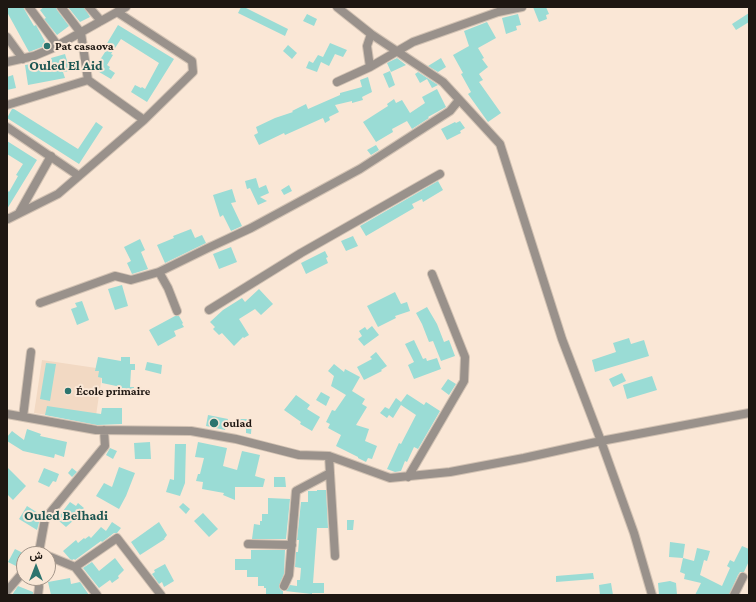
<!DOCTYPE html>
<html>
<head>
<meta charset="utf-8">
<style>
  body { margin:0 }
  #map { position:relative; width:756px; height:602px; overflow:hidden; background:#fae7d6; font-family:"Crimson Pro",Vazirmatn,serif }
  canvas { display:block }
  .frame { position:absolute; inset:0; border:8px solid #1e1712; pointer-events:none }
  .north { position:absolute; left:16px; top:546px; width:40px; height:40px; box-sizing:border-box; background:#fae7d6; border:1px solid #a29488; border-radius:50%; rotate:0deg; font-size:11px; font-weight:700; line-height:16px; text-align:center; color:#1e1712 }
  .north::after { content:''; display:block; margin:auto; width:14px; height:18px; background:#2c746e; clip-path:polygon(50% 0,100% 100%,50% 72%,0 100%) }
</style>
</head>
<body>
<div id="map">
<canvas width="756" height="602"></canvas>
<div class="frame"></div>
<div class="north">ش</div>
</div>
<script>
const ctx = document.querySelector('canvas').getContext('2d');
ctx.lineJoin = 'round';
function fill(path, color) {
  ctx.fillStyle = color;
  ctx.fill(path, 'evenodd');
}
function toPath(rows) {
  const path = new Path2D();
  for (const r of rows) {
    path.moveTo(r[0], r[1]);
    for (let i = 2; i < r.length; i += 2) path.lineTo(r[i], r[i + 1]);
  }
  return path;
}
function trace(path, color, width, dash) {
  ctx.strokeStyle = color;
  ctx.lineWidth = width;
  ctx.lineCap = dash ? 'butt' : 'round';
  ctx.setLineDash(dash || []);
  ctx.stroke(path);
}
function label(font, color, halo, rows, align = 'center') {
  ctx.font = font + ' "Crimson Pro",serif';
  ctx.lineWidth = 4;
  ctx.setLineDash([]);
  ctx.textBaseline = 'middle';
  ctx.strokeStyle = halo;
  ctx.fillStyle = color;
  for (const [text, x, y, turn = 0] of rows) {
    ctx.save();
    ctx.translate(x, y);
    ctx.rotate((+turn || 0) * Math.PI / 180);
    ctx.textAlign = isNaN(turn) ? turn : align;
    if (halo) ctx.strokeText(text, 0, 0);
    ctx.fillText(text, 0, 0);
    ctx.restore();
  }
}
const built = toPath([
  [42,360,103,369,95,422,34,413]
]);
const building = toPath([
  [7,7,23,7,34,26,36,25,37,27,47,45,29,52,7,12],
  [44,7,56,7,57,10,69,26,57,35,44,19,46,18,40,10],
  [68,7,84,7,90,17,80,22],
  [241,7,244,7,288,29,285,36,238,13],
  [533,7,546,7,549,14,546,15,547,19,539,22],
  [749,13,749,22,736,30,732,24],
  [307,14,317,19,314,26,303,21],
  [518,14,521,25,516,26,517,30,506,34,502,18],
  [487,22,496,38,478,48,484,58,482,59,488,67,479,74,483,80,479,82,501,113,488,122,468,94,471,92,461,74,463,73,453,55,469,46,464,31],
  [118,25,174,59,147,102,131,92,135,85,141,88,142,87,145,89,159,63,121,39,111,54,113,55,107,65,110,67,109,69,115,73,111,79,94,69,109,46,106,45],
  [330,43,347,50,343,57,335,54,329,66,321,62,317,72,306,68,309,61,313,63,318,55,323,57],
  [288,45,297,53,292,59,283,51],
  [65,54,70,71,63,72,65,78,28,85,25,65,52,61,51,58],
  [397,58,406,65,391,72,387,63],
  [441,58,446,67,438,72,428,66],
  [390,71,395,85,389,88,383,74],
  [418,72,438,85,432,88,427,79,420,83,415,74],
  [13,75,16,88,7,90,7,77],
  [368,77,372,92,362,97,363,100,352,103,352,101,335,105,339,112,329,117,330,120,325,123,323,118,294,131,285,135,284,133,259,145,254,135,258,133,256,127,275,118,293,112,292,111,306,104,308,109,340,95,340,93,362,87,360,80],
  [437,89,446,107,428,117,429,118,412,129,407,121,392,129,393,132,376,142,363,122,388,106,387,104,394,99,396,103,402,100,410,113,425,103,422,97],
  [12,109,14,109,78,149,96,122,103,127,79,164,7,118],
  [460,121,465,128,460,131,461,133,447,140,441,129,455,122,456,123],
  [7,141,37,160,7,209,7,190,9,192,18,176,16,175,23,164,7,154],
  [376,145,379,150,371,155,367,150],
  [256,178,259,188,266,185,269,193,260,197,267,201,258,205,250,188,247,189,245,181],
  [438,181,443,190,423,202,422,199,412,204,414,208,366,236,360,226],
  [289,185,292,191,284,195,281,190],
  [232,189,236,202,231,203,242,226,231,231,223,215,220,217,213,195],
  [191,229,195,238,202,235,206,243,165,263,157,245,174,238,173,236],
  [353,236,358,246,346,251,341,241],
  [140,239,145,250,141,252,148,269,132,274,127,263,131,261,124,247],
  [231,247,237,262,219,269,213,254],
  [325,251,328,257,326,258,328,263,306,274,301,263],
  [122,285,128,306,115,310,108,289],
  [259,289,273,304,261,315,255,309,239,319,249,335,244,338,243,337,234,346,222,333,219,335,213,329,215,327,210,322,223,310,242,298,245,302],
  [395,292,401,304,407,302,410,311,395,316,396,318,378,327,367,306],
  [82,301,89,320,77,325,71,309,77,307,75,303],
  [427,307,437,324,444,342,449,340,455,356,441,361,433,341,429,342,422,324,416,313],
  [175,316,179,316,183,323,182,324,184,327,174,331,176,336,158,346,149,330],
  [372,326,379,335,364,346,358,339,362,336,359,331,365,327,367,330],
  [629,338,631,344,644,340,649,356,595,372,592,360,616,352,613,343],
  [414,340,423,359,426,358,427,361,437,358,441,369,414,379,408,365,414,362,405,344],
  [376,352,387,366,381,370,382,371,364,380,357,367,372,359,370,357],
  [98,357,121,361,121,357,130,357,130,364,135,364,135,370,131,370,130,387,134,387,134,394,121,393,121,387,102,383,102,378,98,377,99,371,95,371],
  [147,362,162,365,161,374,145,370],
  [46,363,56,364,50,401,40,399],
  [334,364,344,372,345,369,360,377,352,391,365,399,362,404,367,407,356,425,369,429,365,441,377,446,372,459,368,458,366,462,358,458,358,457,336,446,341,435,328,428,330,424,326,422,332,410,335,411,346,395,331,386,334,376,328,371],
  [622,373,626,381,613,387,609,379],
  [652,376,657,390,627,399,623,385],
  [448,379,456,384,449,395,441,389],
  [321,392,330,397,326,406,316,400],
  [407,394,424,405,426,402,440,411,418,449,414,447,407,462,405,461,401,471,395,472,387,469,399,443,401,444,416,415,401,405,393,418,389,415,387,418,380,413,385,407,389,409,396,398,401,402],
  [296,395,310,405,307,409,320,417,312,431,300,424,301,422,284,410],
  [47,406,101,414,102,408,122,408,122,424,97,425,45,415],
  [208,415,228,419,225,430,206,426],
  [239,419,252,419,251,434,246,433,246,429,238,428],
  [27,429,41,434,40,436,67,442,64,457,55,454,54,458,23,451,7,441,7,437,12,431,24,440],
  [150,442,151,459,135,459,134,443],
  [198,442,227,448,223,466,237,470,242,451,260,455,255,476,265,479,263,487,235,487,235,500,223,495,224,493,202,489,203,482,196,481,198,474,200,474,204,458,195,457],
  [175,444,186,444,185,483,180,496,166,492,170,479,174,480],
  [110,448,117,451,113,459,106,455],
  [7,467,26,486,13,500,7,494],
  [119,467,135,473,126,496,119,509,96,496,104,483,112,487],
  [44,468,59,474,56,482,53,481,49,487,38,482],
  [72,468,77,472,72,477,68,473],
  [274,477,285,477,286,487,274,487],
  [317,490,326,490,328,528,317,528,313,583,324,583,324,593,312,593,312,594,285,591,287,590,290,585,297,586,297,580,300,580,301,568,295,567,296,552,298,552,299,540,297,540,301,502,308,502,308,491,317,491],
  [268,498,290,499,286,539,252,539,254,524,260,525,260,521,262,521,262,514,268,514],
  [70,502,76,506,78,503,84,508,75,519,66,527,59,521,62,518,59,516],
  [183,503,190,509,186,514,179,507],
  [27,506,41,515,37,530,19,519],
  [203,513,218,529,209,537,194,521],
  [347,520,354,520,353,530,347,530],
  [112,522,121,528,117,533,114,533,102,542,101,541,75,560,74,559,72,560,70,559,63,551,76,540,78,543,84,538,85,539,89,536,91,538,101,527,106,531],
  [159,522,167,535,164,539,165,539,140,555,131,542],
  [670,542,685,544,683,558,669,557],
  [742,546,749,549,749,561,744,572,740,572,738,575,729,595,695,595,701,583,684,579,685,574,680,572,683,558,694,561,697,548,710,551,707,561,704,560,700,575,722,586,730,568,727,566,730,560,734,562],
  [15,549,25,554,18,567,8,562],
  [251,550,285,550,284,574,279,586,280,589,283,591,283,595,266,595,266,588,264,588,264,586,258,586,258,577,247,577,247,570,235,570,235,559,251,559],
  [115,558,124,570,118,576,119,578,112,583,110,580,99,588,83,568,92,562,99,571],
  [165,564,174,581,164,587,162,582,159,584,152,574,155,572,154,570],
  [593,573,594,579,556,582,556,576],
  [70,578,71,584,80,582,89,595,51,595,48,582],
  [670,581,676,583,677,595,659,595,658,583],
  [611,583,613,595,600,595,599,585],
  [18,586,33,592,33,595,12,595]
]);
const minor = toPath([
  [29,7,58,46],
  [89,7,101,21],
  [337,7,371,34,443,82,500,144,562,339,601,441,634,533,652,595],
  [7,37,23,59],
  [7,62,34,56,53,48,126,7],
  [370,67,367,46,371,34],
  [88,80,144,120],
  [337,82,370,67,413,42,498,12,522,7],
  [7,105,88,80,81,33,61,7],
  [7,127,79,176],
  [19,213,51,156],
  [7,218,8,219,58,194,144,120,193,72,192,61,117,12],
  [159,272,168,288,177,311],
  [40,303,115,276,131,280,159,272,208,248,251,228,360,169,450,111,459,100],
  [209,310,301,253,440,174],
  [7,414,96,430,191,431,236,439,299,455,329,456,390,478,450,472,524,458,601,441,749,413],
  [23,417,31,352],
  [330,473,335,556],
  [408,477,464,381,465,357,432,274],
  [248,544,292,545],
  [44,554,39,552,45,519,105,446,104,430],
  [48,556,75,567,97,595],
  [75,567,117,538,161,595],
  [284,586,289,575,296,491,330,473,329,456],
  [7,591,24,571],
  [38,595,39,587,38,578],
  [734,595,743,577]
]);
const markers = [
  [47,46,4,"#2c746e"],
  [68,391,4,"#2c746e"],
  [214,423,5,"#2c746e"]
];
const poiNames = [
  ["Pat casaova",55,46],
  ["École primaire",76,391],
  ["oulad",223,423]
];
const quarterNames = [
  ["Ouled El Aid",66,66],
  ["Ouled Belhadi",66,516]
];
fill(built, '#f2d9c3');
fill(building, '#9adcd5');
trace(minor, '#d2c2b3', 10);
trace(minor, '#99918b', 8);
for (const [x, y, r, color] of markers) {
  const dot = new Path2D();
  dot.arc(x, y, r, 0, 2 * Math.PI);
  ctx.fillStyle = color;
  ctx.fill(dot);
  trace(dot, '#fae7d6', 1.5);
}
label('bold 12px', '#1e1712', '#fae7d6', poiNames, 'left');
label('bold 14px', '#1b5551', '#fae7d6', quarterNames);
</script>
</body>
</html>
